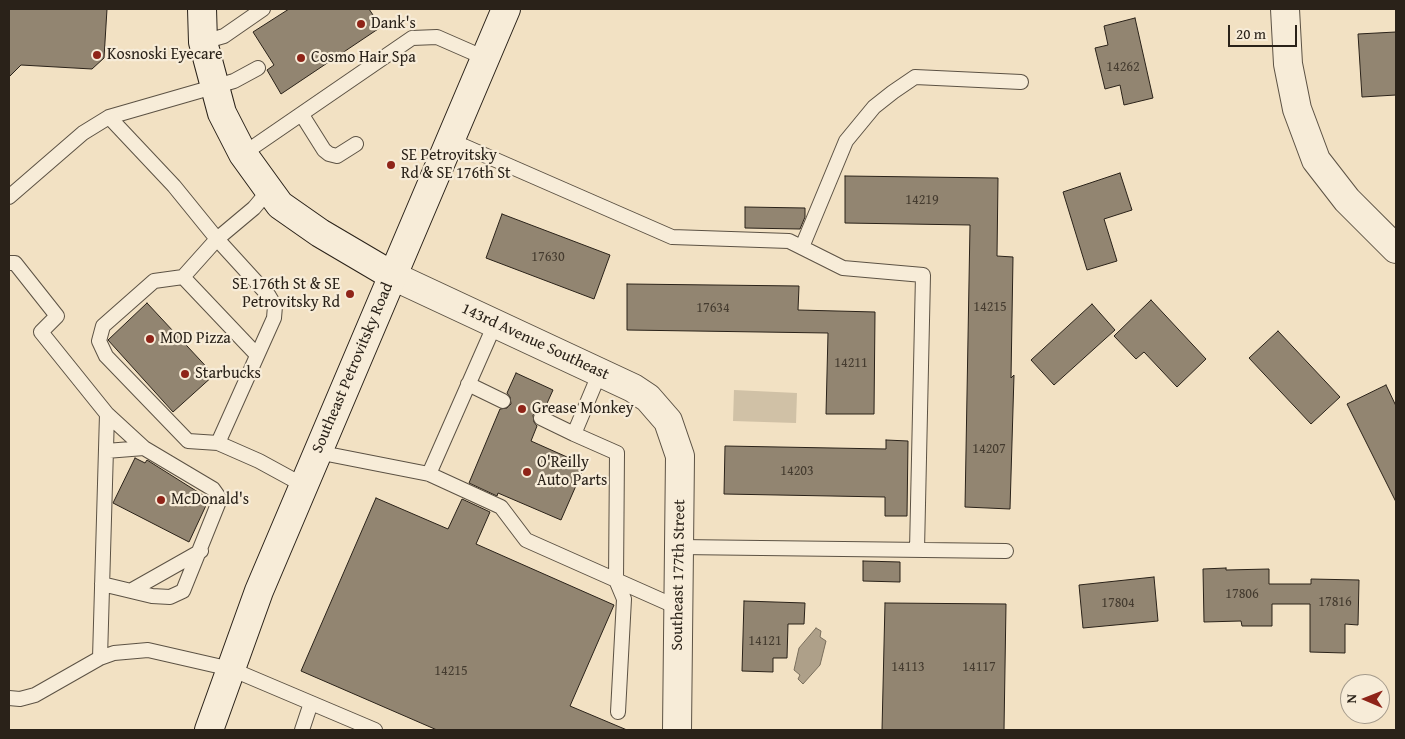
<!DOCTYPE html>
<html>
<head>
<meta charset="utf-8">
<style>
  body { margin:0 }
  #map { position:relative; width:1405px; height:739px; overflow:hidden; background:#f2e1c3; font-family:"Gentium Book Plus",serif }
  canvas { display:block }
  .frame { position:absolute; inset:0; border:10px solid #2a2219; pointer-events:none }
  .north { position:absolute; left:1340px; top:674px; width:50px; height:50px; box-sizing:border-box; background:#f7ecd8; border:1px solid #a59b8c; border-radius:50%; rotate:271deg; font-size:14px; font-weight:700; line-height:20px; text-align:center; color:#2a2219 }
  .north::after { content:''; display:block; margin:auto; width:18px; height:22px; background:#8f2418; clip-path:polygon(50% 0,100% 100%,50% 72%,0 100%) }
  .scale { position:absolute; left:1228px; top:25px; width:69px; height:22px; box-sizing:border-box; border:2px solid #2a2219; border-top:0; padding-left:6px; font-size:15px; line-height:18px; white-space:nowrap; color:#2a2219; -webkit-text-stroke:4px #f7ecd8; paint-order:stroke }
</style>
</head>
<body>
<div id="map">
<canvas width="1405" height="739"></canvas>
<div class="frame"></div>
<div class="north">N</div>
<div class="scale">20 m</div>
</div>
<script>
const ctx = document.querySelector('canvas').getContext('2d');
ctx.lineJoin = 'round';
function fill(path, color) {
  ctx.fillStyle = color;
  ctx.fill(path, 'evenodd');
}
function toPath(rows) {
  const path = new Path2D();
  for (const r of rows) {
    path.moveTo(r[0], r[1]);
    for (let i = 2; i < r.length; i += 2) path.lineTo(r[i], r[i + 1]);
  }
  return path;
}
function trace(path, color, width, dash) {
  ctx.strokeStyle = color;
  ctx.lineWidth = width;
  ctx.lineCap = dash ? 'butt' : 'round';
  ctx.setLineDash(dash || []);
  ctx.stroke(path);
}
function label(font, color, halo, rows, align = 'center') {
  ctx.font = font + ' "Gentium Book Plus",serif';
  ctx.lineWidth = 4.5;
  ctx.setLineDash([]);
  ctx.textBaseline = 'middle';
  ctx.strokeStyle = halo;
  ctx.fillStyle = color;
  for (const [text, x, y, turn = 0] of rows) {
    ctx.save();
    ctx.translate(x, y);
    ctx.rotate((+turn || 0) * Math.PI / 180);
    ctx.textAlign = isNaN(turn) ? turn : align;
    if (halo) ctx.strokeText(text, 0, 0);
    ctx.fillText(text, 0, 0);
    ctx.restore();
  }
}
const green = toPath([
  [734,390,797,393,796,423,733,421]
]);
const water = toPath([
  [816,628,821,631,820,637,826,641,820,665,803,684,798,679,800,675,794,670,799,648,816,628]
]);
const building = toPath([
  [9,9,107,9,104,58,92,69,21,65,9,77,9,9],
  [289,9,369,9,381,27,281,94,267,70,274,65,253,32,289,9],
  [1135,18,1153,98,1124,105,1120,85,1105,89,1095,48,1108,45,1104,26,1135,18],
  [1396,32,1396,95,1362,97,1358,34,1396,32],
  [1120,173,1132,210,1104,219,1117,261,1087,270,1063,192,1120,173],
  [845,176,998,178,997,256,1013,257,1011,378,1014,375,1010,509,965,507,970,225,845,223,845,176],
  [745,207,805,208,805,217,800,229,745,228,745,207],
  [502,214,610,255,594,299,486,258,502,214],
  [627,284,799,286,798,310,875,312,874,414,826,414,828,333,627,330,627,284],
  [1151,300,1206,359,1177,387,1144,352,1136,359,1114,336,1151,300],
  [147,303,214,375,173,412,108,340,147,303],
  [1092,304,1115,330,1054,385,1031,360,1092,304],
  [1278,331,1340,397,1311,424,1249,358,1278,331],
  [516,373,553,390,544,410,537,411,533,415,534,422,537,426,531,441,585,465,561,520,498,493,497,496,469,483,500,409,507,408,511,404,510,397,507,393,516,373],
  [1386,385,1396,406,1396,502,1347,404,1386,385],
  [886,440,908,441,907,516,885,516,885,497,724,494,725,446,886,449,886,440],
  [135,458,145,463,147,460,209,499,189,542,113,503,135,458],
  [376,498,448,529,462,499,490,512,476,544,614,605,570,706,627,730,437,730,301,671,376,498],
  [863,561,900,562,900,582,863,581,863,561],
  [1226,568,1226,570,1269,569,1269,584,1311,584,1311,579,1359,580,1358,625,1345,624,1345,653,1310,652,1310,604,1272,604,1272,626,1242,626,1241,621,1204,622,1203,569,1226,568],
  [1154,577,1158,621,1083,628,1079,585,1154,577],
  [744,601,805,603,804,624,788,624,787,658,773,658,773,672,742,671,744,601],
  [885,603,1006,604,1004,730,882,730,885,603]
]);
const lane = toPath([
  [203,42,224,36,263,9],
  [302,115,324,150,329,154,337,156,356,144],
  [109,117,174,186,217,239,254,208,269,190],
  [450,140,672,237,789,241,843,268,923,275,917,550],
  [243,154,412,38,437,37,485,58],
  [9,197,83,133,109,117,234,81,258,68],
  [802,247,846,141,874,107,893,92,915,77,1021,82],
  [9,263,15,263,57,316,41,332,107,414,100,658],
  [183,277,154,281,103,326,99,341,106,356,188,441,218,443],
  [257,355,183,277,217,239,269,296,275,306,274,318,218,443,259,461,303,485],
  [600,372,574,434,617,453,616,580,624,599,618,712],
  [468,384,503,401],
  [541,418,574,434],
  [106,451,144,448],
  [317,452,429,474,501,507,526,540,679,608],
  [429,474,495,324],
  [680,547,1006,551],
  [102,584,152,596,170,597,183,591,218,504,218,496,213,489,144,448,107,414],
  [132,590,201,551],
  [9,698,20,699,35,695,100,658,114,653,148,650,231,669,375,730],
  [302,730,311,703]
]);
const street = toPath([
  [1285,9,1288,64,1297,109,1316,160,1347,200,1396,249],
  [393,276,633,388,648,398,668,421,680,456,677,730]
]);
const secondary = toPath([
  [202,9,203,42,222,113,243,154,269,190,280,205,320,233,393,276],
  [209,730,259,591,506,9]
]);
const markers = [
  [361,24,5,"#8f2418"],
  [97,55,5,"#8f2418"],
  [301,58,5,"#8f2418"],
  [391,165,5,"#8f2418"],
  [350,294,5,"#8f2418"],
  [150,339,5,"#8f2418"],
  [185,374,5,"#8f2418"],
  [522,409,5,"#8f2418"],
  [527,472,5,"#8f2418"],
  [161,500,5,"#8f2418"]
];
const numberNames = [
  ["14262",1123,67],
  ["14219",922,200],
  ["17630",548,257],
  ["14215",990,307],
  ["17634",713,308],
  ["14211",851,363],
  ["14207",989,449],
  ["14203",797,471],
  ["17806",1242,594],
  ["17816",1335,602],
  ["17804",1118,603],
  ["14121",765,641],
  ["14113",908,667],
  ["14117",979,667],
  ["14215",451,671]
];
const poiNames = [
  ["Dank's",371,24],
  ["Kosnoski Eyecare",107,55],
  ["Cosmo Hair Spa",311,58],
  ["SE Petrovitsky",401,156],
  ["Rd & SE 176th St",401,174],
  ["SE 176th St & SE",340,285,"right"],
  ["Petrovitsky Rd",340,303,"right"],
  ["MOD Pizza",160,339],
  ["Starbucks",195,374],
  ["Grease Monkey",532,409],
  ["O'Reilly",537,463],
  ["Auto Parts",537,481],
  ["McDonald's",171,500]
];
const streetNames = [
  ["143rd Avenue Southeast",535,342,25],
  ["Southeast Petrovitsky Road",353,368,-67],
  ["Southeast 177th Street",679,575,-89]
];
fill(green, '#d0c1a6');
fill(water, '#aea089');
trace(water, '#796e5c', 1);
fill(building, '#928571');
trace(building, '#2a2219', 1);
trace(lane, '#5c5244', 16);
trace(street, '#5c5244', 30);
trace(secondary, '#2a2219', 30);
trace(lane, '#f7ecd8', 14);
trace(street, '#f7ecd8', 28);
trace(secondary, '#f7ecd8', 28);
for (const [x, y, r, color] of markers) {
  const dot = new Path2D();
  dot.arc(x, y, r, 0, 2 * Math.PI);
  ctx.fillStyle = color;
  ctx.fill(dot);
  trace(dot, '#f7ecd8', 2);
}
label('14px', '#443b2f', null, numberNames);
label('16px', '#2a2219', '#f7ecd8', poiNames, 'left');
label('16px', '#2a2219', '#f7ecd8', streetNames);
</script>
</body>
</html>
